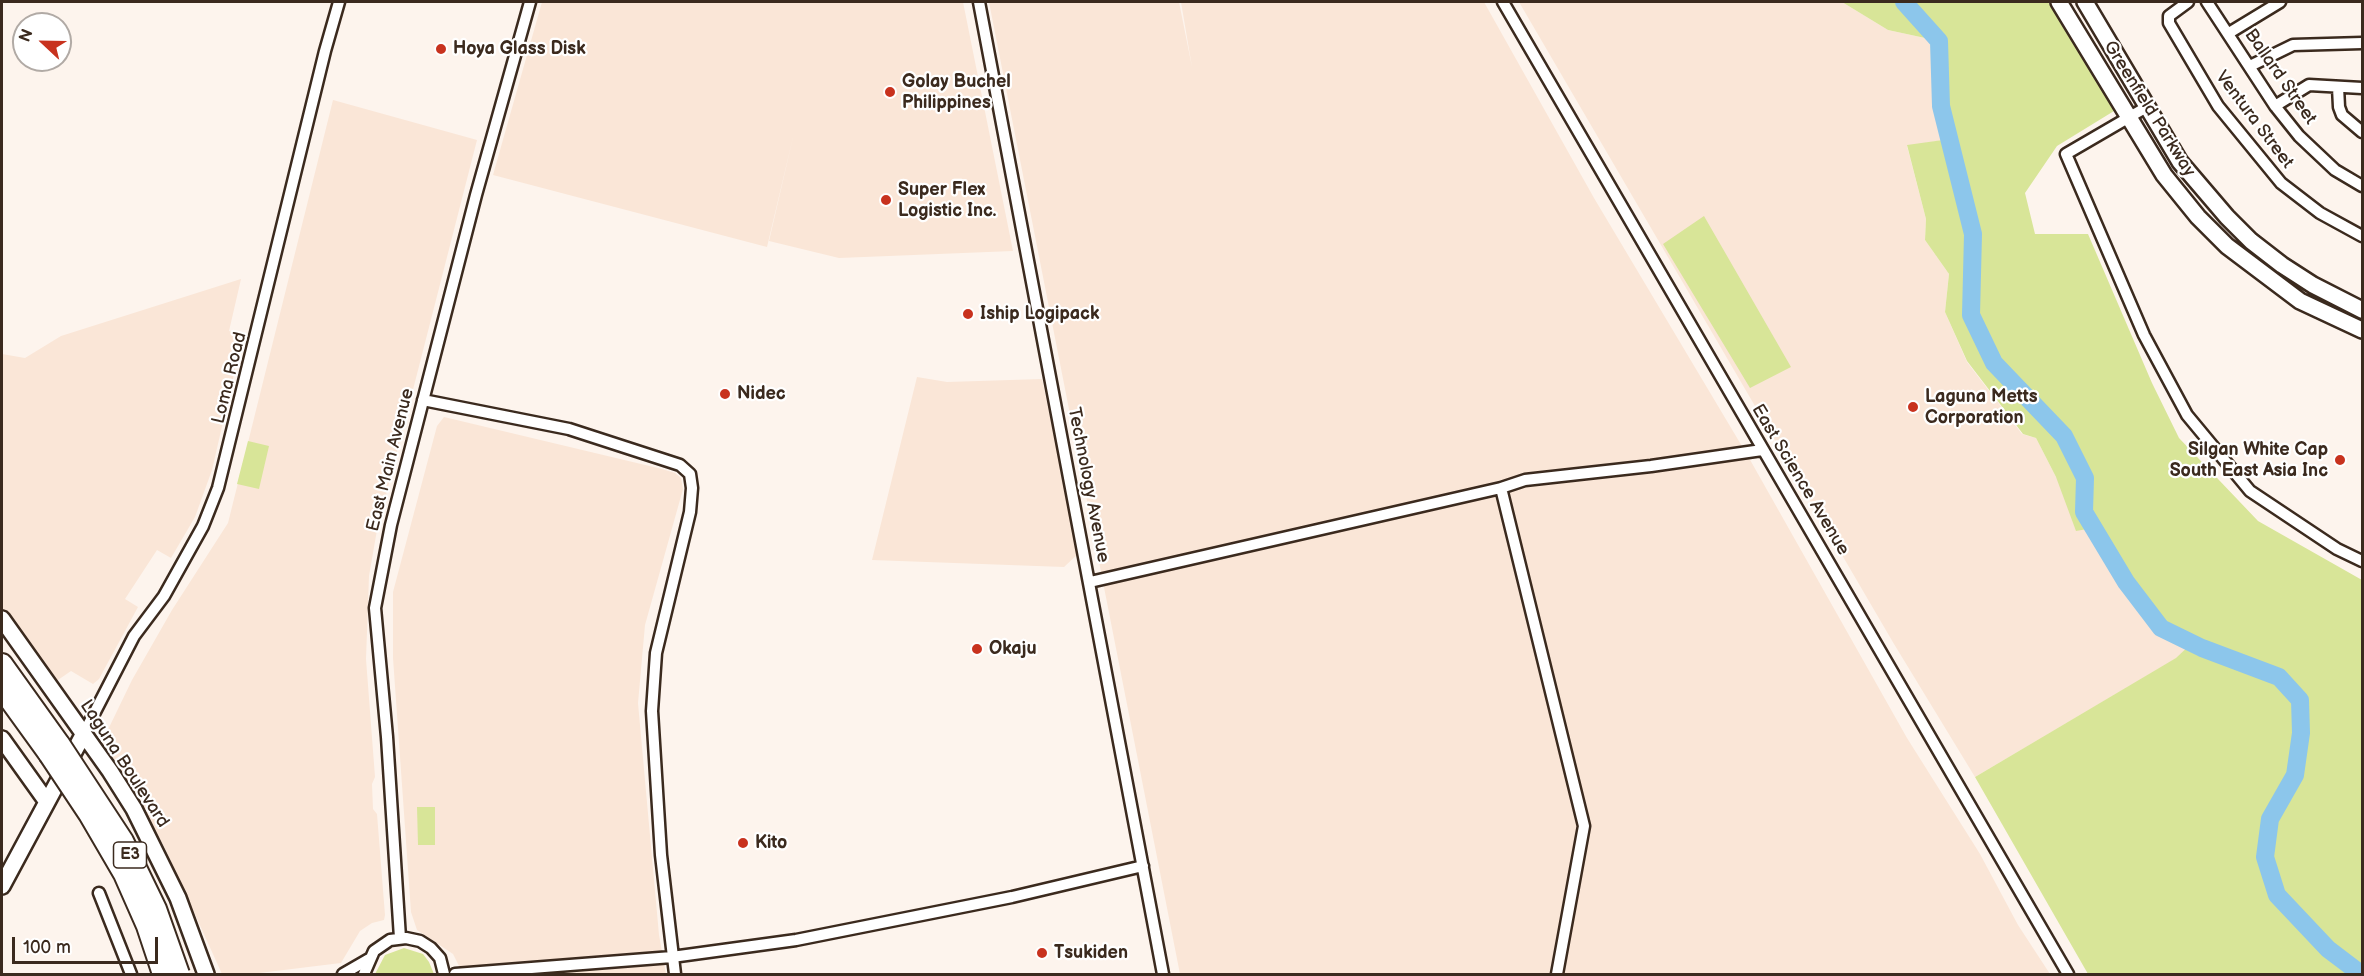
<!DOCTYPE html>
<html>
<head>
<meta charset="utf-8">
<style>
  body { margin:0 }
  #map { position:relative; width:2364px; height:976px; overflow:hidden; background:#fdf4ed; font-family:"Balsamiq Sans",sans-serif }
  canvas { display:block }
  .frame { position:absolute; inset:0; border:3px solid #3b2a1e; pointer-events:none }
  .north { position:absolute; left:12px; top:12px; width:60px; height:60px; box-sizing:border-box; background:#fff; border:2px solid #b1aaa5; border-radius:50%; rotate:292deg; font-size:16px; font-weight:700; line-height:24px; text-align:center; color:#3b2a1e }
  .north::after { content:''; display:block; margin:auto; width:21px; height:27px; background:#c8321e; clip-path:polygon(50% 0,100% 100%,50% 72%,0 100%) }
  .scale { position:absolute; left:12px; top:937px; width:146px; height:27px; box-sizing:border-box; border:3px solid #3b2a1e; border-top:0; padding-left:8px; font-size:18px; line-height:21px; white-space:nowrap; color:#3b2a1e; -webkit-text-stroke:4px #fff; paint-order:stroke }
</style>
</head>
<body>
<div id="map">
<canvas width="2364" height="976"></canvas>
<div class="frame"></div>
<div class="north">N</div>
<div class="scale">100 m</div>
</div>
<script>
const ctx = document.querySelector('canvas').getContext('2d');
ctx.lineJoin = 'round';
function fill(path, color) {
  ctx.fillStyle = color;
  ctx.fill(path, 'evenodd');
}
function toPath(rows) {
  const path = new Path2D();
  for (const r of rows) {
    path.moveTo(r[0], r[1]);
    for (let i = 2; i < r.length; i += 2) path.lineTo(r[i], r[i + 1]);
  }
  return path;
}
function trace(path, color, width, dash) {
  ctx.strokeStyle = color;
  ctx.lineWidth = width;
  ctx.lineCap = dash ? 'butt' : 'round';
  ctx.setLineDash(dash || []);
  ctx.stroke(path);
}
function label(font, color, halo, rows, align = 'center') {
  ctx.font = font + ' "Balsamiq Sans",sans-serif';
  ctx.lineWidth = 4.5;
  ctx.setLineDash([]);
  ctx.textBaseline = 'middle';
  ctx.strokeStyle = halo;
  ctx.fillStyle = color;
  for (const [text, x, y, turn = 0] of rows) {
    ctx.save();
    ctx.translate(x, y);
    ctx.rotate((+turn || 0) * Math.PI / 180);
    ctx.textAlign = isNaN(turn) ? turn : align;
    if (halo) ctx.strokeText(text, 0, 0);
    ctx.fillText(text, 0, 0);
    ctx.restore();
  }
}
const built = toPath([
  [542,2,963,2,1013,251,839,258,769,241,794,133,767,247,493,175],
  [989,2,1179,2,1192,67,1181,2,1484,2,1594,198,1749,458,1907,738,1980,854,2018,925,2050,974,1180,974],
  [1519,2,1842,2,1888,30,1939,41,1941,106,1950,139,1907,146,1926,219,1925,240,1949,274,1945,312,1967,362,2022,434,2036,438,2056,477,2093,528,2126,582,2161,628,2192,643,2177,658,1975,777,1894,644],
  [333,100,477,140,377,530,369,576,366,659,375,777,372,784,373,809,377,814,385,915,384,920,372,923,360,931,341,963,251,974,222,974,164,846,103,740,132,680,172,610,228,523],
  [241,279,229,331,243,335,212,470,195,517,171,558,157,550,125,599,138,607,99,679,93,684,71,671,55,682,2,608,2,354,25,358,61,336],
  [917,377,947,382,1042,379,1079,553,1064,567,872,560],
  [444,417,662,469,675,473,681,478,683,489,645,625,638,703,659,935,666,974,463,974,453,954,417,930,411,912,393,658,393,592,437,426]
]);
const green = toPath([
  [1842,2,2048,2,2114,111,2057,146,2025,193,2035,234,2088,234,2152,383,2179,438,2258,521,2362,580,2362,974,2088,974,1975,777,2176,658,2192,643,2161,628,2126,582,2093,528,2076,531,2056,477,2036,438,2023,434,1967,361,1945,312,1949,274,1925,240,1926,219,1907,145,1950,139,1941,106,1939,41,1888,30],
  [1704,216,1791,367,1750,388,1663,244],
  [248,441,269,446,259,489,237,484],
  [417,807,435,807,435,845,418,845],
  [404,948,423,954,429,962,434,974,375,974,385,955]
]);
const river = toPath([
  [1904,2,1939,41,1941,106,1973,234,1971,315,1994,363,2064,436,2085,478,2084,512,2126,582,2161,628,2202,648,2279,677,2300,700,2301,733,2295,775,2270,819,2265,857,2277,895,2328,949,2361,974]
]);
const minor = toPath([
  [979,2,1163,974],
  [1503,2,2068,974],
  [2188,2,2169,16,2169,23,2218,106,2281,183,2320,213,2362,236],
  [2207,2,2275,106,2299,136,2335,170,2362,186],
  [2229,33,2280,2],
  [2250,66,2293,45,2362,43],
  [2338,87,2339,107,2342,115,2362,132],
  [2275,106,2309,85,2362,88],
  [2145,108,2066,154,2144,335,2187,415,2250,491,2337,549,2362,561],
  [423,400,569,429,680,465,690,474,692,488,690,512,656,653,652,711,661,855,675,974],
  [1501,488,1525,480,1651,466,1762,450],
  [1090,582,1501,488,1584,826,1557,974],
  [83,735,134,636,164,596,203,526,218,488,325,51,339,2],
  [99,893,131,974],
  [400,938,387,737,375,608,391,525,476,195,530,2],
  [343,974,369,959],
  [364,974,374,951,390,940,406,938,420,941,431,948,440,958,444,974],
  [455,974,672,957,796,940,1012,897,1143,866]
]);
const secondary = toPath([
  [2059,2,2164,175,2198,217,2227,246,2300,301,2362,330],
  [2085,2,2180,162,2227,217,2251,241,2282,265,2313,285,2362,310],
  [2,619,110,771,134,809,178,898,206,974],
  [2,739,47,802],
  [2,886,83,735]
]);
const motorway = toPath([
  [2,664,60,745],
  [2,689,49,754]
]);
const motorwayBridge = toPath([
  [60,745,123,841,156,909,179,974],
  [49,754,89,814,124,874,147,926,163,974]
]);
const markers = [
  [441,49,6,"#c8321e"],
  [890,92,6,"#c8321e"],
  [886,200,6,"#c8321e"],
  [968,314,6,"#c8321e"],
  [725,394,6,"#c8321e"],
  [1913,407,6,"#c8321e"],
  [2340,460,6,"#c8321e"],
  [977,649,6,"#c8321e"],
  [743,843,6,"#c8321e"],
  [1042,953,6,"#c8321e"]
];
const shields = [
  [130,855,33]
];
const shieldNames = [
  ["E3",130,855]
];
const poiNames = [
  ["Hoya Glass Disk",453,49],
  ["Golay Buchel",902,82],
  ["Philippines",902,103],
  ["Super Flex",898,190],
  ["Logistic Inc.",898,211],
  ["Iship Logipack",980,314],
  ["Nidec",737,394],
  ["Laguna Metts",1925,397],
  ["Corporation",1925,418],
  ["Silgan White Cap",2328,450,"right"],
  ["South East Asia Inc",2328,471,"right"],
  ["Okaju",989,649],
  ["Kito",755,843],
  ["Tsukiden",1054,953]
];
const streetNames = [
  ["Ballard Street",2280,77,55],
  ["Greenfield Parkway",2149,109,58],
  ["Ventura Street",2254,120,53],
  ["Loma Road",230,378,-76],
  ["East Main Avenue",391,460,-76],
  ["East Science Avenue",1800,480,59],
  ["Technology Avenue",1088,485,79],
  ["Laguna Boulevard",124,764,57]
];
fill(built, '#fae6d7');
fill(green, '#d8e598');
trace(river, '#8cc6eb', 18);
trace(minor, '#3b2a1e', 15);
trace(secondary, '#3b2a1e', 20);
trace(motorway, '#3b2a1e', 24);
trace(minor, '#fff', 10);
trace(secondary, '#fff', 15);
trace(motorway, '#fff', 20);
trace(motorwayBridge, '#3b2a1e', 24, []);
trace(motorwayBridge, '#fff', 20);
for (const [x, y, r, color] of markers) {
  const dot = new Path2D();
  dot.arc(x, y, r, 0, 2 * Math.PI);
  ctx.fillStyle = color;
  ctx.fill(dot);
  trace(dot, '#fff', 2);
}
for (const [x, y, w] of shields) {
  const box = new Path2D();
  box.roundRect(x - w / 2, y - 13, w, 26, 4.5);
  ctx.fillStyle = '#fff';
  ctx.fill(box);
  trace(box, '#3b2a1e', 1.5);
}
label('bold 16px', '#3b2a1e', null, shieldNames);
label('bold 18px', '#3b2a1e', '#fff', poiNames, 'left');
label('18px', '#3b2a1e', '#fff', streetNames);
</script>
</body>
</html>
